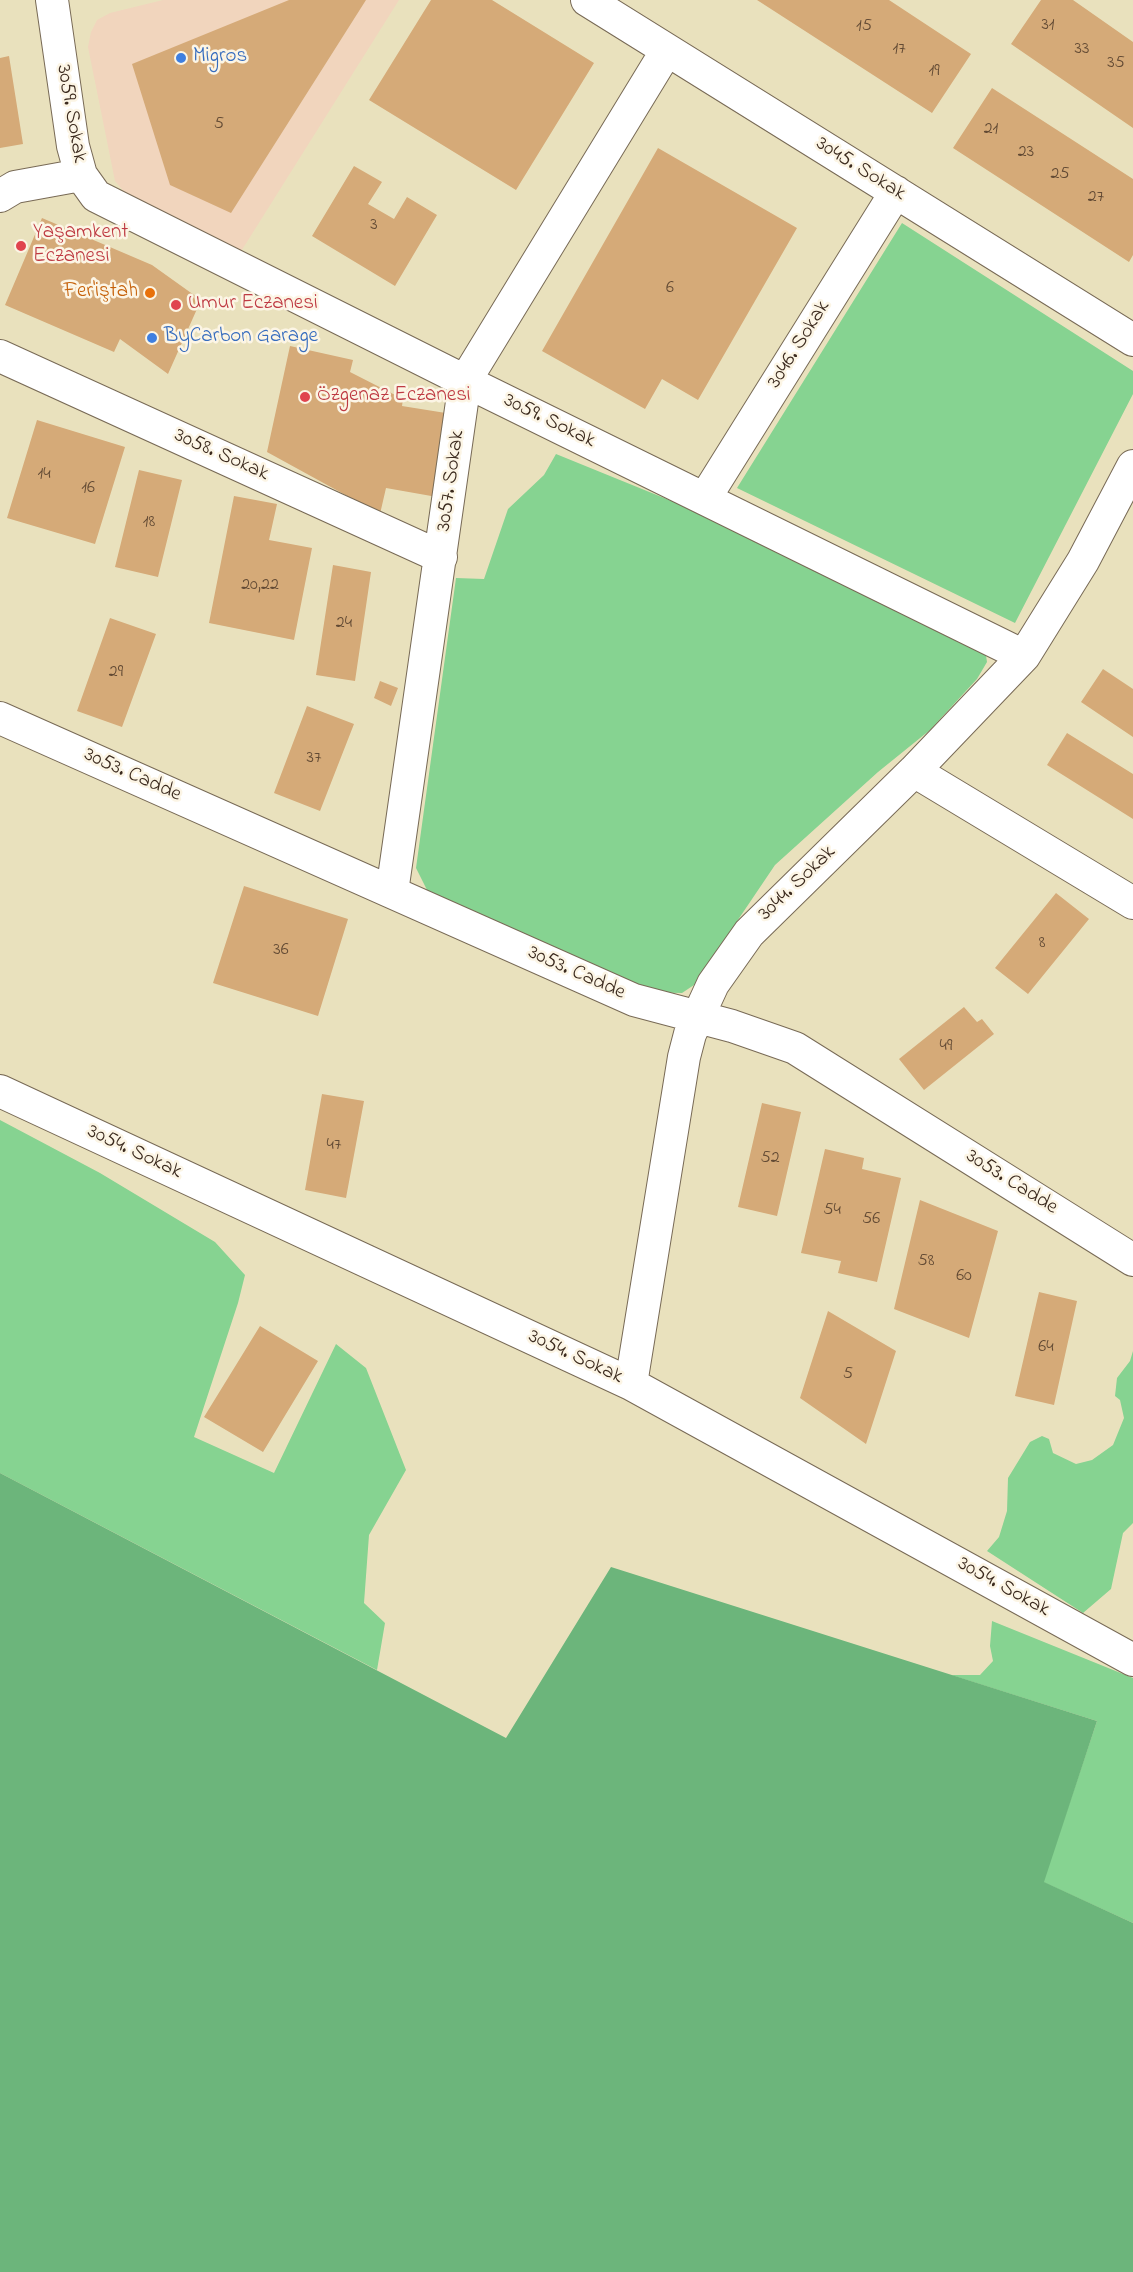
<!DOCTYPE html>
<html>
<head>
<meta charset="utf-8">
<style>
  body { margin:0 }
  canvas { display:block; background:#e9e1bd }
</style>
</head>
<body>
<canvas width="1133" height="2272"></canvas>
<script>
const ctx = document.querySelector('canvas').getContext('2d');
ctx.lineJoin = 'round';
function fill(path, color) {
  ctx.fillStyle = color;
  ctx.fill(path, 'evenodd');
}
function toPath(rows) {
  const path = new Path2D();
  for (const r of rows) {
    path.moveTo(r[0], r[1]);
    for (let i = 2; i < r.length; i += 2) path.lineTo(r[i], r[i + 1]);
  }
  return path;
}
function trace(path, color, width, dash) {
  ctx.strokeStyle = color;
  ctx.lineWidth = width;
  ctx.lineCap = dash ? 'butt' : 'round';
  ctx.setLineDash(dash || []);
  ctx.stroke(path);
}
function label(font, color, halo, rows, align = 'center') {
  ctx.font = font + ' "Indie Flower",sans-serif';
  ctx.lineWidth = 5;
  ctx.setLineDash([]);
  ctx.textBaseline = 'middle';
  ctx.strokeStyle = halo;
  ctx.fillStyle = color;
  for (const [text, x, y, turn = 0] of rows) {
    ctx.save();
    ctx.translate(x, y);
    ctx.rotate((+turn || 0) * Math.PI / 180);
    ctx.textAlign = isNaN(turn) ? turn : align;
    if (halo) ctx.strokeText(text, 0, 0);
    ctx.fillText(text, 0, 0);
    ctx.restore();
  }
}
const built = toPath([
  [163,0,399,0,240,253,132,201,115,181,88,47,91,32,97,20,110,13]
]);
const green = toPath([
  [902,223,1133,371,1133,394,1015,623,737,488],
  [556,454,701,513,985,649,987,662,977,679,930,730,878,772,775,865,694,985,682,993,640,992,430,896,416,868,456,578,484,579,508,509,544,475],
  [0,1120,100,1173,215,1242,245,1275,238,1303,194,1437,274,1473,336,1344,366,1368,406,1470,369,1535,364,1603,385,1623,377,1670,0,1473],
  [1133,1351,1133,1523,1123,1533,1111,1589,1083,1613,987,1551,999,1537,1007,1511,1008,1478,1030,1442,1042,1436,1049,1439,1053,1453,1076,1464,1092,1460,1113,1445,1124,1418,1120,1400,1115,1396,1117,1378,1130,1361],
  [992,1621,1133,1678,1133,1923,1043,1882,1097,1721,951,1675,980,1675,993,1661,990,1646]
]);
const forest = toPath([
  [0,1473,506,1738,611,1567,1097,1721,1044,1882,1133,1923,1133,2272,0,2272]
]);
const building = toPath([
  [289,0,366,0,231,213,170,185,132,64],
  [431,0,492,0,594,63,516,190,369,100],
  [757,0,889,0,971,54,932,113],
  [1041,0,1073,0,1133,42,1133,128,1011,44],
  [9,56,23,144,0,148,0,58],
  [992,88,1133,179,1133,255,1129,262,953,148],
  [658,148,797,228,698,400,662,379,645,409,542,351],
  [354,166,382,182,368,204,394,219,407,197,437,215,395,286,312,236],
  [42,218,152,265,201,300,168,374,120,339,114,352,5,305],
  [290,346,353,360,350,372,403,399,402,406,452,414,437,497,386,488,380,514,267,452],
  [37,420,125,447,95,544,7,518],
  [139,470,182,480,158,577,115,567],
  [234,496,277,504,269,540,312,548,294,640,209,623],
  [333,565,371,572,355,681,316,675],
  [110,618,156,634,122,727,77,711],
  [1103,669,1133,689,1133,737,1081,702],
  [380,681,398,688,391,706,374,698],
  [307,706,354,724,320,811,274,793],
  [1067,733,1133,774,1133,819,1047,765],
  [244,886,348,919,318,1016,213,983],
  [1056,893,1089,919,1028,994,995,968],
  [964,1007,977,1022,982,1019,994,1034,924,1090,899,1059],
  [322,1094,364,1101,346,1198,305,1190],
  [762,1103,801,1112,777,1216,738,1207],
  [825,1149,864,1158,862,1169,901,1178,877,1282,838,1273,841,1261,801,1253],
  [920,1200,998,1231,969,1338,894,1309],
  [1039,1292,1077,1301,1054,1405,1015,1396],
  [828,1311,896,1351,866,1444,800,1398],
  [260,1326,318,1361,263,1452,204,1417]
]);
const street = toPath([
  [52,0,73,146,81,175,96,196,465,381,1024,656],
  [587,0,1133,340],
  [0,196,15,187,81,175],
  [0,356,441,557],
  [705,498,896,192],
  [0,718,634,1000,732,1026,795,1048,1133,1260],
  [914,771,1133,903],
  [392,892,465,381,667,50],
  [0,1091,631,1384,1133,1660],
  [631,1384,684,1057,690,1034,713,984,749,933,914,771,1024,656,1083,561,1133,466]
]);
const markers = [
  [181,58,6,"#3f7fe0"],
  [21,246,6,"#e0444e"],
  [150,293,6,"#e8710a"],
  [176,305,6,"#e0444e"],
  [152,338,6,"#3f7fe0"],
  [305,397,6,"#e0444e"]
];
const numberNames = [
  ["31",1048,26],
  ["15",864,27],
  ["17",899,50],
  ["33",1082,50],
  ["35",1116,64],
  ["19",934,72],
  ["5",219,125],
  ["21",991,130],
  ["23",1026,153],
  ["25",1060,175],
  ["27",1096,198],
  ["3",374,226],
  ["6",670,289],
  ["14",44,475],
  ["16",88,489],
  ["18",149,523],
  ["20,22",260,586],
  ["24",344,624],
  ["29",116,673],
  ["37",314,759],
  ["8",1042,944],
  ["36",281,951],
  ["49",946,1047],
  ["47",334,1146],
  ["52",770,1159],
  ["54",832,1211],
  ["56",871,1220],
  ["58",926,1262],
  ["60",964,1277],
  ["64",1046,1348],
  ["5",848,1375]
];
const shopNames = [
  ["Migros",193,58],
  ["ByCarbon Garage",164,338]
];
const streetNames = [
  ["3059. Sokak",70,114,80],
  ["3045. Sokak",860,170,32],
  ["3046. Sokak",800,345,-58],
  ["3059. Sokak",549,422,26],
  ["3058. Sokak",221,456,24],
  ["3057. Sokak",452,481,-82],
  ["3053. Cadde",132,776,24],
  ["3044. Sokak",798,884,-44],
  ["3053. Cadde",576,974,24],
  ["3054. Sokak",134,1153,25],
  ["3053. Cadde",1011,1183,32],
  ["3054. Sokak",575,1358,25],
  ["3054. Sokak",1003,1588,29]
];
const healthNames = [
  ["Yaşamkent",33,234],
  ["Eczanesi",33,258],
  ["Umur Eczanesi",188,305],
  ["Özgenaz Eczanesi",317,397]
];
const foodNames = [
  ["Fer'iştah",138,293]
];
fill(built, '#f1d5bd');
fill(green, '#86d391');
fill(forest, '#6cb57b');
fill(building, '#d5aa78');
trace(street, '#786a56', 34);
trace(street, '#fff', 32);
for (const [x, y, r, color] of markers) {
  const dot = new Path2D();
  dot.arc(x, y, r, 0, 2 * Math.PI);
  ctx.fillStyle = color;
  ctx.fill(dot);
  trace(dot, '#fcf5e5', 2);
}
label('18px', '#624a34', null, numberNames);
label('21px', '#366cbe', '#fcf5e5', shopNames, 'left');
label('21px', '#3b2a1e', '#fcf5e5', streetNames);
label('21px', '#be3a42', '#fcf5e5', healthNames, 'left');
label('21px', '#c56008', '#fcf5e5', foodNames, 'right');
</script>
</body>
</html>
